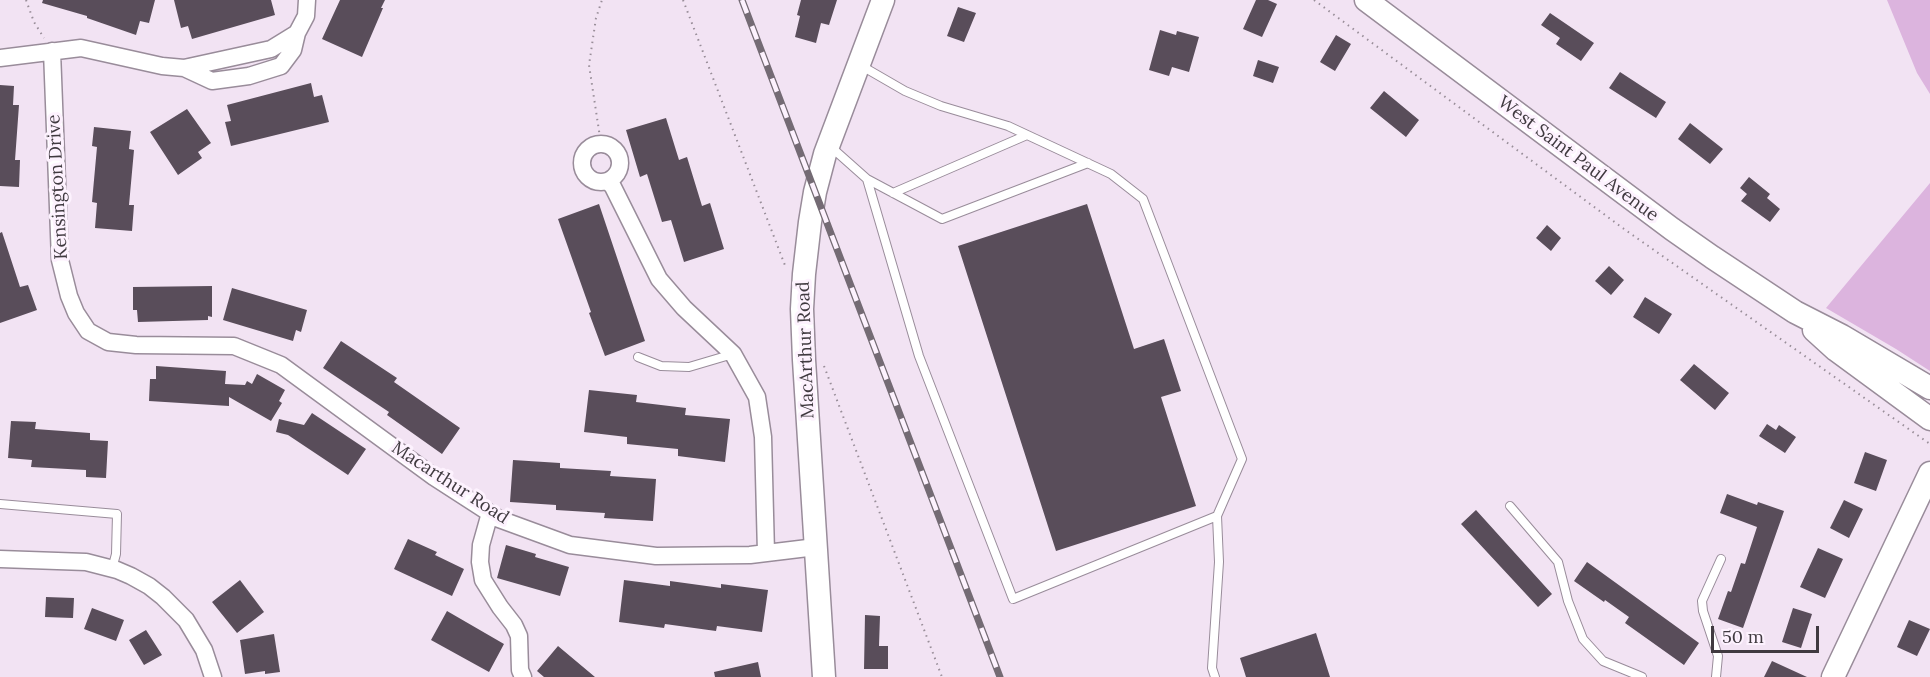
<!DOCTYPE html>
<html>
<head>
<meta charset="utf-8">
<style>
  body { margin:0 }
  #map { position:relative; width:1930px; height:677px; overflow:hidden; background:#f2e3f3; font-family:Lora,serif }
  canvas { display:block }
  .scale { position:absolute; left:1711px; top:626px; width:108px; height:27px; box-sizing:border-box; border:3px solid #403a40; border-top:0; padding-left:8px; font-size:18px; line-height:21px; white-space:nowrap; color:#403a40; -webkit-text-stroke:4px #fdf2fe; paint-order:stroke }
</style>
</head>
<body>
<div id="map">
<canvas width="1930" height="677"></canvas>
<div class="scale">50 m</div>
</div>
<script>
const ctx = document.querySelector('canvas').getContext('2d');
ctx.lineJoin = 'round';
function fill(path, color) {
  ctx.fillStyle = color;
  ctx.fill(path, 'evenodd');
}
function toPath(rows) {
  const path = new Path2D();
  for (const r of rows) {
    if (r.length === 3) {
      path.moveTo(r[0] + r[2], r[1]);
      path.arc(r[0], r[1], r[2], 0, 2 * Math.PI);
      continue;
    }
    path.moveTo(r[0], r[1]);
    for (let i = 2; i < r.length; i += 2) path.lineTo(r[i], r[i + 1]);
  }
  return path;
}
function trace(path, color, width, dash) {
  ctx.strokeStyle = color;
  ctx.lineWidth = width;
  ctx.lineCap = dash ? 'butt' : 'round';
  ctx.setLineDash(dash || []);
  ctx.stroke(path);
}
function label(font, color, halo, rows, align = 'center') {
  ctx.font = font + ' Lora,serif';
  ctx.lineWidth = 6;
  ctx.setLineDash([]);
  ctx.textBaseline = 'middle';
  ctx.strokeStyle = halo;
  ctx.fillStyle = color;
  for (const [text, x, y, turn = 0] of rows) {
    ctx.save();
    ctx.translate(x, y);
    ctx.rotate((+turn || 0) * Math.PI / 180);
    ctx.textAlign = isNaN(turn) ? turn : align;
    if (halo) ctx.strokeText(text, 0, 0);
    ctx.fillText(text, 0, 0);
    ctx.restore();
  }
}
const green = toPath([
  [1887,0,1930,0,1930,94,1917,73],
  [1930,183,1930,371,1896,349,1826,308]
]);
const building = toPath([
  [43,0,155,0,149,23,140,21,136,35,87,18,87,16,42,3],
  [174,0,271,0,275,15,192,39,188,26,181,28],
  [340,0,385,0,381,8,383,8,362,57,322,39],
  [801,0,837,0,829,25,821,23,816,43,795,37,800,16,797,15],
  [1256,0,1268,0,1277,4,1262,37,1243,29],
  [958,7,976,13,964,42,947,36],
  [1550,13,1594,43,1581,61,1556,44,1560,38,1541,25],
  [1160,30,1176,35,1177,31,1199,37,1189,72,1172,67,1169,76,1149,70],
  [1336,35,1351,44,1335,71,1320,62],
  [1258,60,1279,67,1273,83,1253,76],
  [1620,72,1666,102,1656,118,1609,88],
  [311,83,314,97,322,95,329,122,231,146,225,122,231,121,227,105],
  [0,85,14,86,13,105,19,105,15,160,20,160,19,187,0,186],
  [1384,91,1419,120,1406,137,1370,108],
  [187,109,211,143,198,152,202,158,178,175,150,132],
  [666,118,679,160,687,157,702,206,710,203,724,249,684,262,671,220,662,222,647,174,640,177,626,130],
  [1690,123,1723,149,1710,164,1678,139],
  [94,127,131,131,129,149,134,150,129,205,134,205,132,231,95,228,97,203,92,202,97,147,92,146],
  [1749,177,1770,194,1767,198,1780,209,1770,222,1741,201,1747,194,1740,188],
  [599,204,645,341,605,356,589,313,591,312,558,219],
  [1087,204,1134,349,1164,339,1181,391,1161,397,1196,506,1056,551,958,246],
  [1547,225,1561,238,1551,251,1536,238],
  [2,232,20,287,28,285,37,310,0,323,0,233],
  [1609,266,1624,280,1611,295,1595,281],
  [212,286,212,317,208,316,208,320,138,322,137,310,133,310,133,287],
  [232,288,307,310,301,332,296,330,293,341,223,320],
  [1645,297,1672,314,1659,334,1633,317],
  [341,341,397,378,394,382,460,428,442,454,387,415,389,412,323,368],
  [1694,364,1729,393,1715,410,1680,380],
  [156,366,226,371,225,384,245,385,247,381,252,384,257,374,285,390,279,401,282,403,271,421,229,397,229,406,149,401,150,379,156,379],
  [589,390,637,395,636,402,686,408,685,415,730,419,725,462,678,456,678,449,627,444,627,437,584,432],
  [312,413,366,449,348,475,288,435,276,432,279,419,304,425],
  [11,421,36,422,35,429,90,433,90,440,108,441,106,478,86,477,86,470,31,467,32,460,8,458],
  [1767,424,1776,430,1779,425,1796,437,1785,453,1759,436],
  [1865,452,1887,460,1876,491,1854,483],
  [513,460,560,463,560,468,611,471,610,476,656,479,653,521,604,518,605,513,556,510,556,505,510,502],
  [1727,494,1757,505,1758,502,1784,511,1743,628,1718,619,1728,591,1731,592,1741,563,1745,564,1757,527,1720,513],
  [1844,500,1863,509,1849,538,1830,528],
  [1476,510,1552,594,1538,607,1461,524],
  [408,539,437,552,435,555,464,569,452,596,394,569],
  [506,545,536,554,535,557,569,567,560,596,497,578],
  [1818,548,1843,559,1825,598,1800,587],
  [1587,562,1699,643,1684,665,1625,623,1629,617,1605,600,1604,602,1574,581],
  [240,580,264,612,237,633,212,602],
  [624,580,670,586,670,581,721,588,721,584,768,590,762,632,717,626,716,631,665,624,664,628,619,622],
  [46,597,74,598,73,618,45,617],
  [92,608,124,620,116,641,84,629],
  [1793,608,1812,614,1801,648,1782,642],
  [447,611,504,644,489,672,431,640],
  [865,615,880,616,879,646,888,646,888,669,864,669],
  [1909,620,1930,629,1917,656,1897,647],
  [146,630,162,655,144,665,129,640],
  [1316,633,1330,677,1246,677,1240,658],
  [274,634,280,672,265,674,265,671,245,674,240,640],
  [558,646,595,677,544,677,537,671],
  [1772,661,1807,677,1764,677],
  [758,662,761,677,715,677,714,672]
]);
const path = toPath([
  [26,0,34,22,44,38],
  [683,0,786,268],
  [1314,0,1624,229,1930,444],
  [601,144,589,65,596,18,602,0],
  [824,366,942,677]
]);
const lane = toPath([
  [831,147,867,179,919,356,1013,599,1217,516,1242,459,1143,199,1111,174,1008,126,941,106,905,91,860,65],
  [867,179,942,219,1088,163],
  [893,193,1027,135],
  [638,357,661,366,689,367,733,354],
  [0,504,117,514,116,554,112,569],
  [1510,506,1558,562,1568,601,1583,639,1603,661,1642,677],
  [1215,677,1212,668,1219,562,1217,516],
  [1716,677,1718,656,1703,611,1702,601,1721,559]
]);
const street = toPath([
  [52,51,60,260,69,296,76,313,88,331,108,342,136,345,234,346,281,365,434,477,499,519,570,545,656,556,750,555,816,547],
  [0,58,81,48,162,66,184,68,271,49,297,33],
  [184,68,212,81,249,76,281,66,293,50,297,33,306,16,307,0],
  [601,163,19],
  [608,181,613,187,659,279,684,308,733,354,757,397,763,437,766,553],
  [490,513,481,545,480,562,483,580,500,607,514,625,519,636,520,670,523,677],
  [0,559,86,562,117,570,131,576,149,586,163,597,186,620,204,650,213,677]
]);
const secondary = toPath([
  [1366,0,1672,229,1712,257,1795,312,1842,336,1930,388],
  [1814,330,1836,350,1930,419],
  [824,677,804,360,802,309,804,274,810,222,815,192,825,154,883,0],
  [1833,677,1930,473]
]);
const rail = toPath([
  [742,0,1000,677]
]);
const streetNames = [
  ["West Saint Paul Avenue",1578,159,37],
  ["Kensington Drive",58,187,-93],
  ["MacArthur Road",806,350,-92],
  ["Macarthur Road",450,483,33]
];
fill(green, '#dcb4de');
fill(building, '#594d5a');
trace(lane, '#998c9a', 10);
trace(street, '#998c9a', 19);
trace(secondary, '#998c9a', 25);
trace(path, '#998e99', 2, [1.5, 4.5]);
trace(lane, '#fff', 8);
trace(street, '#fff', 16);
trace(secondary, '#fff', 22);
trace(rail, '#746b74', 7);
trace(rail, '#fdf2fe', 4.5, [14]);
label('18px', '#403a40', '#fdf2fe', streetNames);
</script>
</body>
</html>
